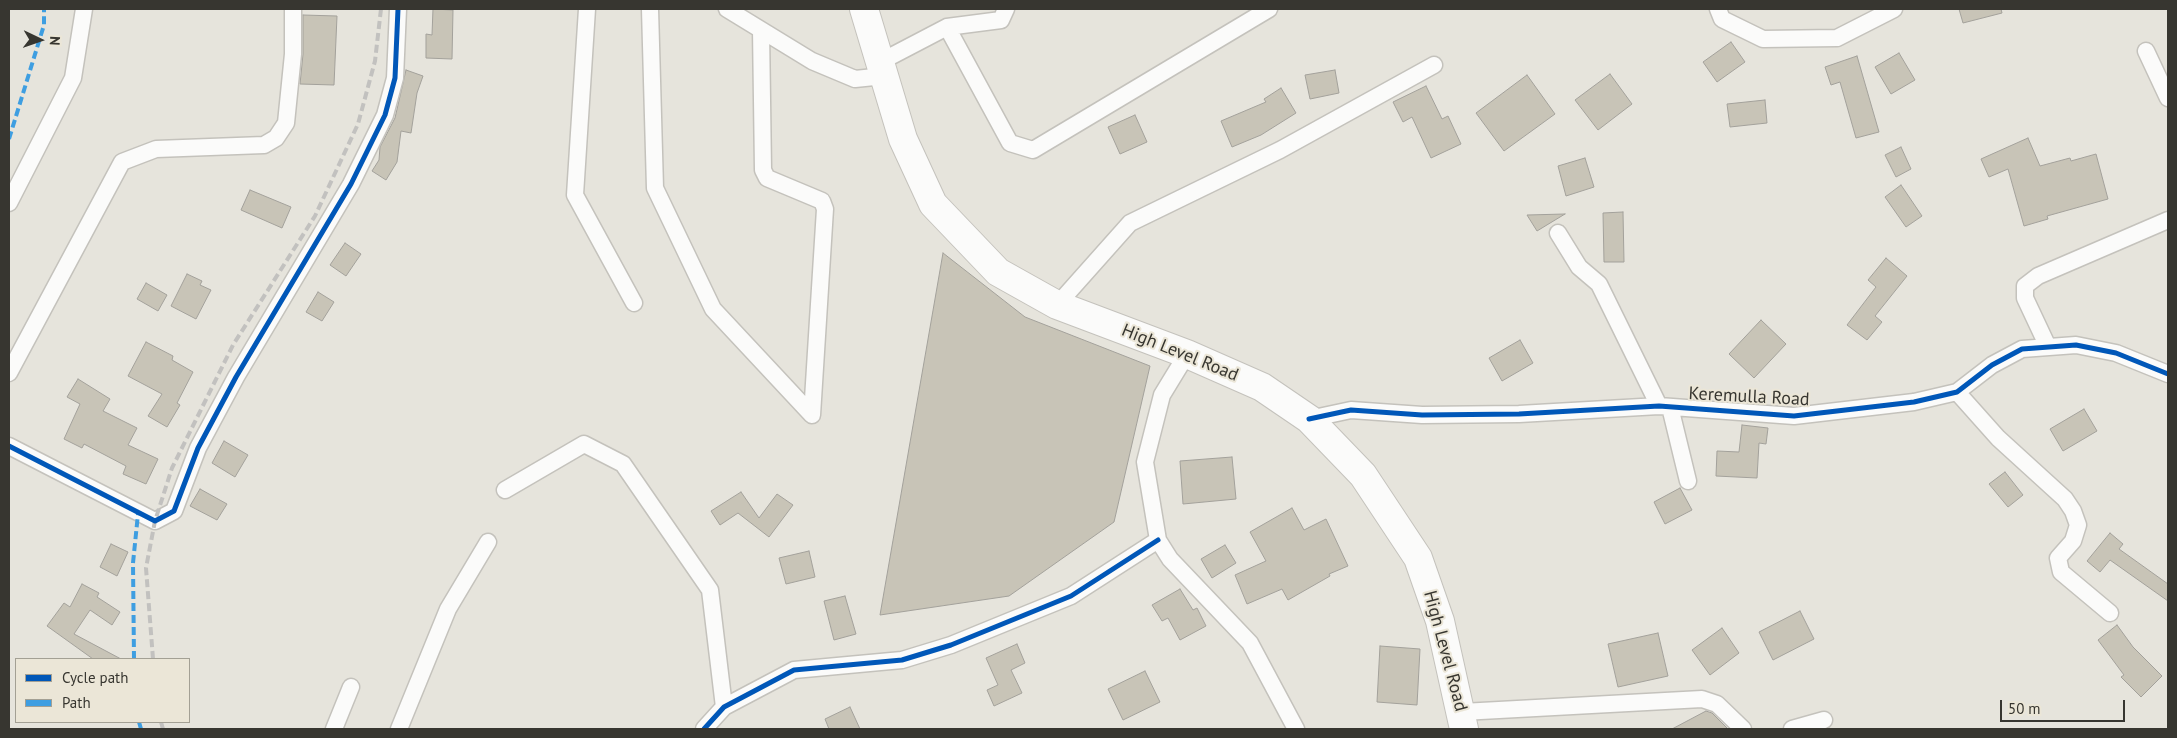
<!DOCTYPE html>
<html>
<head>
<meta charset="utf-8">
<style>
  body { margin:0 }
  #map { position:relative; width:2177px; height:738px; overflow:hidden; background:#e6e4dc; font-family:"PT Sans",sans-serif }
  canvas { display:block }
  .frame { position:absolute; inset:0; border:10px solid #373630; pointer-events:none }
  .legend { position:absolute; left:15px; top:658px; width:175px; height:65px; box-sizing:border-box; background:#ebe6d7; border:1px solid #a3a094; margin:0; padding:6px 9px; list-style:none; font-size:15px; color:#373630 }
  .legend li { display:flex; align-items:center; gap:10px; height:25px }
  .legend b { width:25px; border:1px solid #a3a094 }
  .north { position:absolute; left:15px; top:15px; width:50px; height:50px; -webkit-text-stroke:4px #ebe6d7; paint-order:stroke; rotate:93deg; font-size:14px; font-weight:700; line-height:20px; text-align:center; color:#373630 }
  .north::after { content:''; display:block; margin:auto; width:18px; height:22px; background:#373630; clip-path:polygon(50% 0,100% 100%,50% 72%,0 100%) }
  .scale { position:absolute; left:2000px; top:700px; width:125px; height:22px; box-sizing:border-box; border:2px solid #373630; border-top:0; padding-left:6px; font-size:15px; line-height:18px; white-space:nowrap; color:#373630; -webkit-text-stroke:4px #ebe6d7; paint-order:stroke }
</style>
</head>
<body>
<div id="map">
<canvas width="2177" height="738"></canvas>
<div class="frame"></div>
<ul class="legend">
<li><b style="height:6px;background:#0057b8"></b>Cycle path</li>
<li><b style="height:6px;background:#3e9ee1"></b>Path</li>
</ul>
<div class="north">N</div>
<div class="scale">50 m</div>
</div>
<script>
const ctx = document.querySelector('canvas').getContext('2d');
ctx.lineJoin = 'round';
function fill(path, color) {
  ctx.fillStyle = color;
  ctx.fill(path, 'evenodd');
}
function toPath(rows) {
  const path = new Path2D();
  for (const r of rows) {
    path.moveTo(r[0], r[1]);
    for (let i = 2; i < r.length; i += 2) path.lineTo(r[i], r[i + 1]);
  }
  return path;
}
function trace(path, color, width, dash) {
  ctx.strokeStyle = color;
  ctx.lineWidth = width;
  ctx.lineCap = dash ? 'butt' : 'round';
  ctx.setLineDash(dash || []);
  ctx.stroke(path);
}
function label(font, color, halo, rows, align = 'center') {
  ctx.font = font + ' "PT Sans",sans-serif';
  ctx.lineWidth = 4;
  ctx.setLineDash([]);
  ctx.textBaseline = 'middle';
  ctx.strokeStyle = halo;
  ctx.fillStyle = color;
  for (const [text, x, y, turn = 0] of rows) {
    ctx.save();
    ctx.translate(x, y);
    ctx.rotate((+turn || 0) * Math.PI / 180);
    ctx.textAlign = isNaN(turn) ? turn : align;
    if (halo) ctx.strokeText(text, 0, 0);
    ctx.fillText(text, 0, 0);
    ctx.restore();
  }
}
const building = toPath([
  [433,9,453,10,452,59,426,58,426,34,432,35,433,9],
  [1959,9,2001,9,2002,13,1963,23,1959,9],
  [303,15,337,16,334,85,300,84,303,54,303,15],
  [1731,42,1745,62,1717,82,1703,62,1731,42],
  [1899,53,1915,80,1891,94,1875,67,1899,53],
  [1857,56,1879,132,1856,138,1840,82,1831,85,1825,67,1857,56],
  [406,70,423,76,417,93,411,133,401,131,397,162,386,180,372,171,379,160,380,147,395,118,406,70],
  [1335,70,1339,93,1310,99,1305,75,1335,70],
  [1610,74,1632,104,1598,130,1575,100,1610,74],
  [1527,75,1555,114,1504,151,1476,113,1527,75],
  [1426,86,1442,119,1448,116,1461,144,1431,158,1412,117,1403,122,1393,102,1426,86],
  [1281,88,1296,113,1261,135,1232,147,1221,121,1266,102,1264,99,1281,88],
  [1765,100,1767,123,1730,127,1727,104,1765,100],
  [1135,115,1147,142,1120,154,1108,127,1135,115],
  [2028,138,2040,166,2070,158,2071,161,2096,154,2108,199,2047,216,2048,219,2024,226,2008,169,1989,177,1981,159,2028,138],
  [1901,147,1911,169,1896,177,1885,155,1901,147],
  [1585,158,1594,187,1566,196,1558,166,1585,158],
  [1901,185,1922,216,1906,227,1885,197,1901,185],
  [250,190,291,207,282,228,241,210,250,190],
  [1623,212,1624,262,1604,262,1603,213,1623,212],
  [1565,214,1537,231,1527,215,1565,214],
  [345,243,361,254,346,276,330,265,345,243],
  [943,253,1025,317,1150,366,1114,522,1009,596,880,615,943,253],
  [1886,258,1907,276,1875,316,1882,322,1867,340,1847,325,1876,287,1868,280,1886,258],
  [187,274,202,281,200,285,211,290,196,319,171,306,187,274],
  [146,283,167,295,158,311,137,299,146,283],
  [318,292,334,302,322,321,306,312,318,292],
  [1761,320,1786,344,1754,378,1729,354,1761,320],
  [1520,340,1533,363,1502,381,1489,358,1520,340],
  [146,342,173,356,172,360,193,372,177,403,180,405,167,427,148,416,162,394,128,376,146,342],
  [78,379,110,399,103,411,137,428,128,445,158,459,146,484,123,474,126,466,84,444,82,448,64,439,80,404,67,397,78,379],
  [2084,409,2097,431,2063,451,2050,429,2084,409],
  [1742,425,1768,428,1766,444,1759,443,1757,478,1716,476,1717,451,1739,452,1742,425],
  [224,441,248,455,235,477,212,463,224,441],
  [1232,457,1236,499,1183,504,1180,461,1232,457],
  [2005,472,2023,495,2008,507,1989,484,2005,472],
  [1680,488,1692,510,1665,524,1654,502,1680,488],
  [200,489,227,504,217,520,190,506,200,489],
  [741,492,759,518,777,494,793,505,769,537,738,513,720,525,711,511,741,492],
  [1292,508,1304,530,1326,519,1348,566,1329,574,1330,576,1288,600,1282,589,1247,604,1235,575,1266,561,1250,532,1292,508],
  [2110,533,2123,544,2119,549,2168,584,2168,601,2110,560,2100,572,2087,561,2110,533],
  [111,544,128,552,117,576,100,567,111,544],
  [1225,545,1236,563,1212,578,1201,559,1225,545],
  [809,551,815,577,786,584,779,558,809,551],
  [82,584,99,593,97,597,120,612,112,625,90,610,74,634,121,659,93,659,47,626,64,603,70,607,82,584],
  [1180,589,1193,610,1197,608,1206,626,1180,640,1168,618,1162,621,1152,605,1180,589],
  [845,596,856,634,834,640,824,601,845,596],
  [1800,611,1814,639,1773,660,1759,632,1800,611],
  [2117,625,2133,647,2162,676,2141,697,2121,677,2124,675,2098,640,2117,625],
  [1722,628,1739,653,1710,675,1692,650,1722,628],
  [1658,633,1668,676,1618,687,1608,644,1658,633],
  [1017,644,1025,663,1011,670,1022,693,994,706,987,690,998,685,986,658,1017,644],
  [1380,646,1420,649,1417,705,1377,702,1380,646],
  [1145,671,1160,702,1123,720,1108,689,1145,671],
  [850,707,860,729,829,729,825,719,850,707],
  [1706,711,1712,713,1728,729,1672,729,1706,711]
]);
const street = toPath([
  [587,9,575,195,634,303],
  [650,9,655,188,713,309,812,415],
  [727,9,812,61,855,79,884,76],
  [1718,9,1722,19,1763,39,1837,38,1894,9],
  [947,27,1010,143,1033,150,1269,9],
  [761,30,763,170,767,178,822,201,825,209,812,415],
  [2146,51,2168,98],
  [880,62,947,27,1001,20,1006,9],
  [9,203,73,78,84,9],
  [1558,233,1579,267,1599,284,1659,406],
  [1057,305,1130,223,1280,150,1434,65],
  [2048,347,2025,298,2025,286,2038,276,2168,220],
  [1187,354,1162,395,1145,462,1158,540,1170,559,1250,643,1296,729],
  [9,373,122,162,156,149,264,145,276,138,286,123,293,54,293,9],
  [1957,392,1998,438,2065,499,2073,511,2078,525,2073,541,2058,558,2061,572,2110,613],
  [1670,407,1688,481],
  [1309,419,1351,410,1422,415,1519,414,1659,406,1794,416,1914,402,1957,392,1992,365,2022,349,2076,345,2116,353,2168,374],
  [9,446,155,521,174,511,198,448,236,377,351,184,385,115,395,78,398,9],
  [505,490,584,444,623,464,710,590,724,707],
  [1462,712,1702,699,1717,704,1743,729],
  [334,729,351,687],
  [399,729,448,609,488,542],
  [704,729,724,707,794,670,902,660,951,645,1071,596,1158,540],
  [1792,729,1824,720]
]);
const highway = toPath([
  [864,9,903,139,933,204,998,272,1057,305,1187,354,1262,387,1309,419,1363,475,1418,558,1440,621,1464,729]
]);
const rail = toPath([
  [153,659,146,568,155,521,172,468,233,345,315,216,358,124,375,61,381,9],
  [161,722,163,729]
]);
const quiet = toPath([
  [9,139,44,25,44,9],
  [134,659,133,563,138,514],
  [139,722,141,729]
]);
const cycleway = toPath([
  [1309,419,1351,410,1422,415,1519,414,1659,406,1794,416,1914,402,1957,392,1992,365,2022,349,2076,345,2116,353,2168,374],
  [9,446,155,521,174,511,198,448,236,377,351,184,385,115,395,78,398,9],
  [704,729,724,707,794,670,902,660,951,645,1071,596,1158,540]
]);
const streetNames = [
  ["High Level Road",1180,353,22],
  ["Keremulla Road",1749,397,3],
  ["High Level Road",1445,651,75]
];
fill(building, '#c8c4b7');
trace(building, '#a3a19b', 1);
trace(street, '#c4c2bc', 19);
trace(highway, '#c4c2bc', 30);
trace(street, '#fbfbfa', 16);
trace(highway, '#fbfbfa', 28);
trace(rail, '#c2c1bf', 4, [8, 4]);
trace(quiet, '#3e9ee1', 4, [8, 4]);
trace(cycleway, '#0057b8', 5);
label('18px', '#373630', '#ebe6d7', streetNames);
</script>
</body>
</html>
